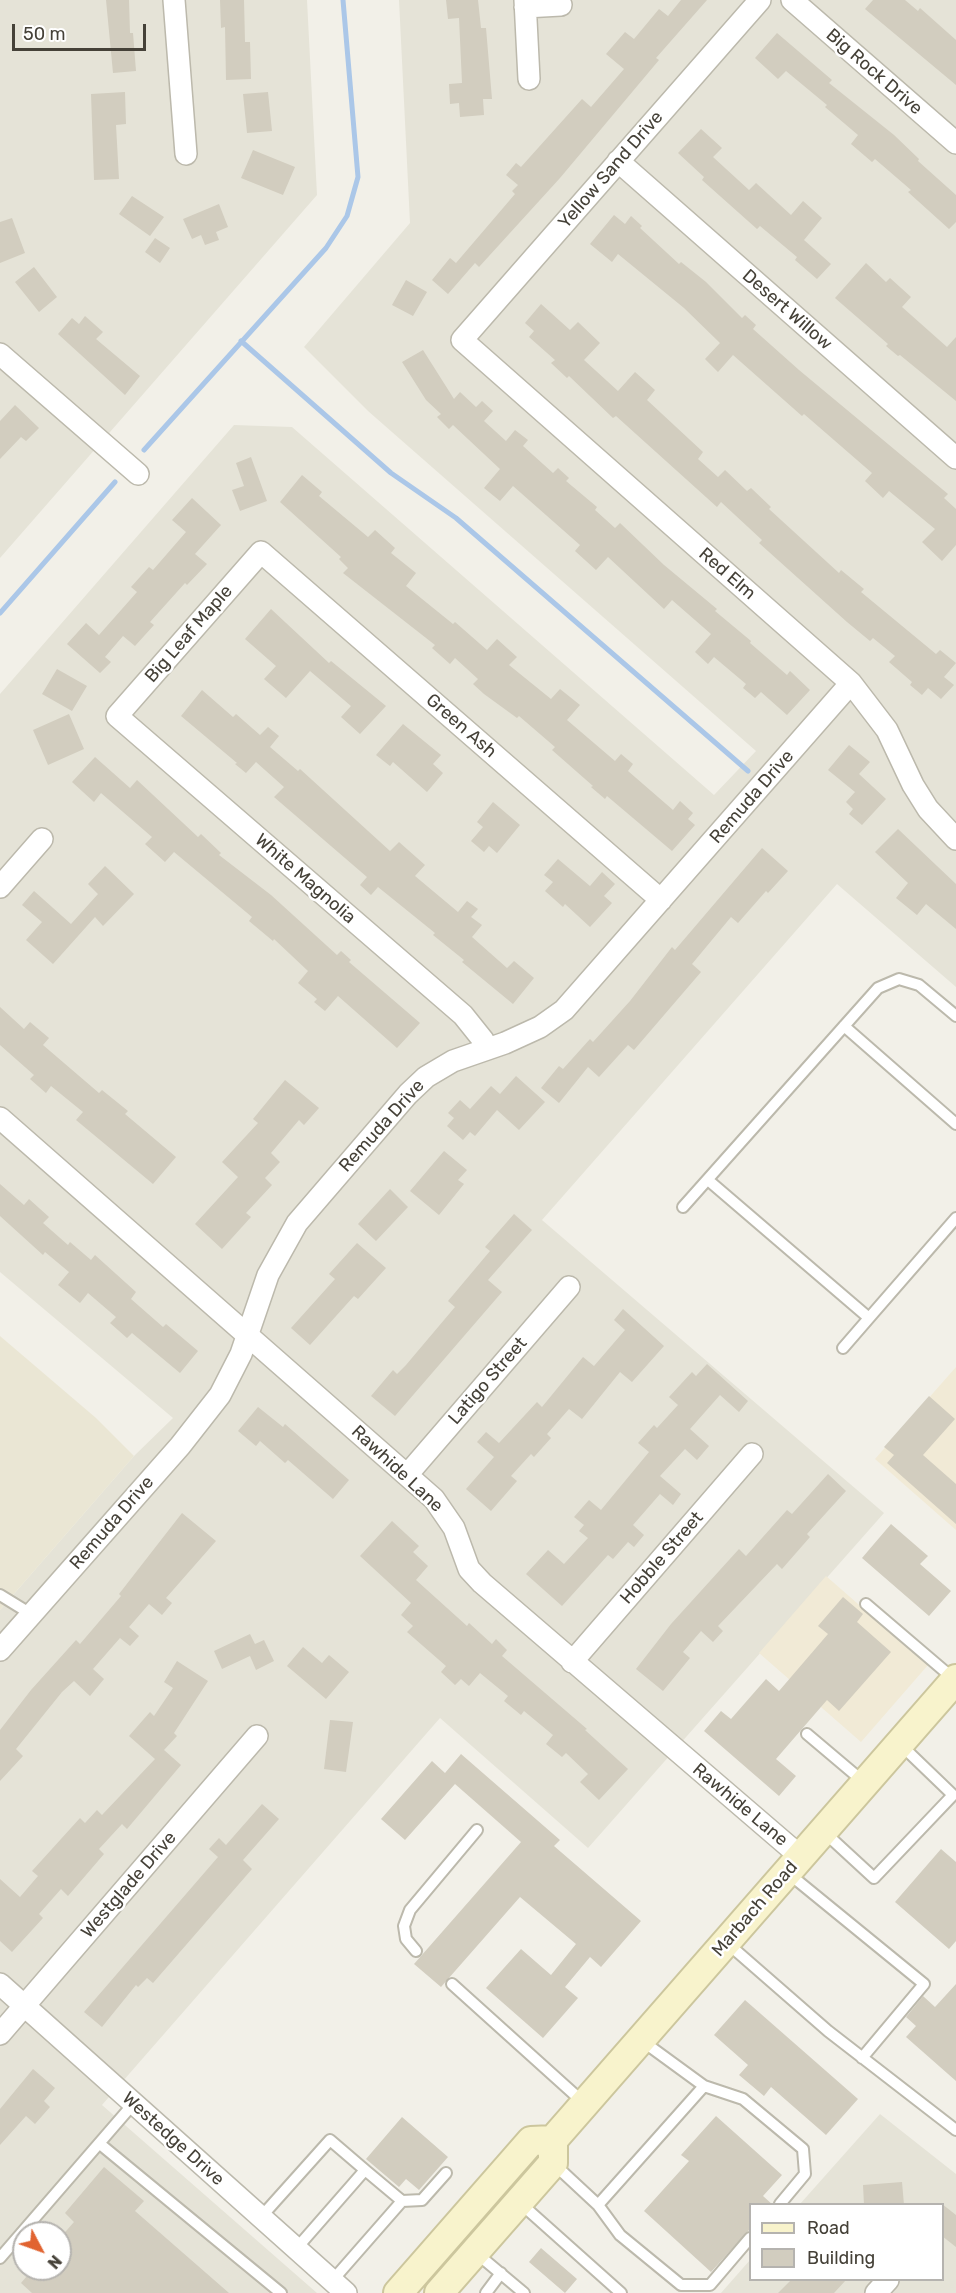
<!DOCTYPE html>
<html>
<head>
<meta charset="utf-8">
<style>
  body { margin:0 }
  #map { position:relative; width:956px; height:2293px; overflow:hidden; background:#f2f0e8; font-family:Rubik,sans-serif }
  canvas { display:block }
  .legend { position:absolute; left:749px; top:2203px; width:195px; height:78px; box-sizing:border-box; background:#fff; border:2px solid #b5b3af; margin:0; padding:8px 10px; list-style:none; font-size:18px; color:#454138 }
  .legend li { display:flex; align-items:center; gap:12px; height:30px }
  .legend b { width:30px; border:2px solid #b5b3af }
  .north { position:absolute; left:12px; top:2221px; width:60px; height:60px; box-sizing:border-box; background:#fff; border:2px solid #b5b3af; border-radius:50%; rotate:131deg; font-size:16px; font-weight:700; line-height:24px; text-align:center; color:#454138 }
  .north::after { content:''; display:block; margin:auto; width:21px; height:27px; background:#e16330; clip-path:polygon(50% 0,100% 100%,50% 72%,0 100%) }
  .scale { position:absolute; left:12px; top:24px; width:134px; height:27px; box-sizing:border-box; border:3px solid #454138; border-top:0; padding-left:8px; font-size:18px; line-height:21px; white-space:nowrap; color:#454138; -webkit-text-stroke:4px #fff; paint-order:stroke }
</style>
</head>
<body>
<div id="map">
<canvas width="956" height="2293"></canvas>
<ul class="legend">
<li><b style="height:8px;background:#f8f3cc"></b>Road</li>
<li><b style="height:16px;background:#d2cdbf"></b>Building</li>
</ul>
<div class="north">N</div>
<div class="scale">50 m</div>
</div>
<script>
const ctx = document.querySelector('canvas').getContext('2d');
ctx.lineJoin = 'round';
function fill(path, color) {
  ctx.fillStyle = color;
  ctx.fill(path, 'evenodd');
}
function toPath(rows) {
  const path = new Path2D();
  for (const r of rows) {
    path.moveTo(r[0], r[1]);
    for (let i = 2; i < r.length; i += 2) path.lineTo(r[i], r[i + 1]);
  }
  return path;
}
function trace(path, color, width, dash) {
  ctx.strokeStyle = color;
  ctx.lineWidth = width;
  ctx.lineCap = dash ? 'butt' : 'round';
  ctx.setLineDash(dash || []);
  ctx.stroke(path);
}
function label(font, color, halo, rows, align = 'center') {
  ctx.font = font + ' Rubik,sans-serif';
  ctx.lineWidth = 5;
  ctx.setLineDash([]);
  ctx.textBaseline = 'middle';
  ctx.strokeStyle = halo;
  ctx.fillStyle = color;
  for (const [text, x, y, turn = 0] of rows) {
    ctx.save();
    ctx.translate(x, y);
    ctx.rotate((+turn || 0) * Math.PI / 180);
    ctx.textAlign = isNaN(turn) ? turn : align;
    if (halo) ctx.strokeText(text, 0, 0);
    ctx.fillText(text, 0, 0);
    ctx.restore();
  }
}
const residential = toPath([
  [0,0,307,0,317,195,0,558],
  [399,0,956,0,956,987,837,884,542,1220,884,1513,588,1848,440,1718,102,2105,317,2293,0,2293,0,1610,134,1456,173,1418,0,1272,0,694,234,425,292,427,714,795,756,751,368,411,304,347,410,223],
  [24,2233,60,2233,60,2269,24,2269],
  [880,2114,956,2174,956,2293,721,2293,750,2260,750,2280,942,2280,942,2204,800,2204]
]);
const commercial = toPath([
  [956,1367,956,1530,875,1459],
  [826,1576,928,1665,861,1742,759,1653]
]);
const education = toPath([
  [0,1336,96,1418,134,1456,0,1610]
]);
const stream = toPath([
  [241,341,391,473,456,518,748,771],
  [144,450,326,248,347,216,358,177,343,0],
  [0,613,115,482]
]);
const building = toPath([
  [106,0,129,0,130,33,133,33,136,71,113,73],
  [220,0,244,0,245,42,250,42,251,79,226,80,225,27,221,28],
  [446,0,478,0,481,28,486,28,492,99,483,99,484,115,460,117,459,103,450,104,449,84,462,83,459,18,448,19],
  [681,0,707,0,656,58,659,60,560,178,479,267,475,263,448,294,432,280,450,258,456,263,515,194,512,191,518,185,506,175,516,163,521,167,582,99,591,107,624,69,606,54,625,32,634,39,659,9,668,16],
  [873,0,905,0,918,11,920,8,956,40,956,85,865,9],
  [777,33,832,80,829,83,894,135,919,159,918,161,956,195,956,222,949,229,908,192,911,190,875,159,872,162,851,144,858,135,825,107,827,105,786,71,778,79,755,58],
  [125,92,126,124,116,125,119,179,94,180,91,94],
  [268,92,272,131,247,133,243,94],
  [701,129,722,148,713,157,749,190,756,183,791,215,803,201,822,218,804,240,831,264,817,279,795,260,797,257,760,226,757,229,702,180,704,177,678,153],
  [253,150,295,167,283,195,241,178],
  [132,196,164,217,150,236,119,214],
  [219,204,228,227,216,232,219,240,205,245,201,235,192,239,183,219],
  [614,215,625,224,631,216,642,226,640,228,679,264,681,262,706,282,742,318,745,315,756,325,753,329,799,370,948,494,944,498,956,509,956,545,942,561,922,542,935,529,889,491,883,498,865,481,872,473,804,414,802,416,733,355,718,372,705,359,720,343,684,308,618,254,612,262,590,244],
  [12,218,25,253,0,263,0,222],
  [155,238,170,248,160,263,145,252],
  [866,263,886,282,890,278,911,297,902,307,947,347,956,337,956,401,900,355,898,356,886,346,888,344,835,298],
  [34,267,57,297,39,312,15,282],
  [406,280,427,292,413,316,392,305],
  [541,304,570,330,578,322,600,343,584,360,618,391,635,372,655,390,647,400,703,452,698,459,718,477,725,470,747,491,751,488,771,507,769,509,839,573,841,570,864,589,861,592,936,654,940,650,956,663,944,677,954,685,941,699,928,688,922,695,910,685,912,682,889,662,895,656,873,638,870,641,847,622,759,543,762,540,721,502,717,507,616,416,613,418,569,376,567,378,551,363,555,360,529,337,534,331,525,323],
  [85,316,103,332,96,339,140,376,125,395,58,334,72,318,79,324],
  [423,350,454,399,460,392,476,407,482,401,493,411,484,421,506,441,515,430,528,440,523,446,553,473,558,468,569,478,566,481,597,507,595,510,615,528,620,523,664,565,717,609,715,611,751,641,750,643,787,675,790,671,810,690,787,715,761,692,755,698,743,688,746,684,714,657,708,664,695,652,711,634,672,600,664,609,608,557,596,570,575,551,580,545,513,486,500,501,484,488,500,469,453,425,449,429,437,417,441,414,426,400,402,362],
  [15,405,39,428,26,441,21,437,0,459,0,421],
  [251,457,267,501,240,511,232,490,244,486,236,463],
  [302,475,322,492,319,496,368,537,375,530,395,548,391,553,416,573,406,586,453,624,455,622,487,650,497,639,517,657,509,665,551,699,560,689,580,705,567,720,615,761,621,754,633,764,628,771,673,810,680,801,693,813,688,819,695,825,672,851,607,796,605,799,591,787,593,786,552,750,555,747,519,716,517,718,484,694,473,684,478,679,455,658,450,664,432,648,435,645,343,573,348,568,339,559,341,557,280,502],
  [192,498,221,525,195,554,207,564,187,585,185,583,150,622,154,625,135,646,123,636,105,657,111,662,100,673,67,644,86,623,99,635,137,592,131,587,149,567,153,570,186,532,172,520],
  [271,609,329,663,331,661,386,706,360,734,341,717,351,706,310,671,286,698,264,679,276,666,245,639],
  [57,669,87,686,72,711,42,694],
  [202,690,233,717,236,714,260,735,268,727,279,736,270,747,298,771,300,769,390,851,399,842,425,865,415,876,458,912,467,901,478,909,471,917,482,925,472,937,507,968,514,961,534,978,513,1004,462,962,464,960,433,935,435,933,378,887,371,895,360,885,367,877,274,797,284,787,256,762,246,773,235,764,237,763,181,716],
  [69,714,84,749,48,765,33,730],
  [403,724,441,755,433,764,443,773,427,792,393,762,390,766,376,755],
  [849,745,870,762,859,774,886,799,862,825,849,814,853,809,846,802,855,792,828,770],
  [95,757,130,788,137,780,198,837,201,834,221,853,219,855,271,895,337,955,341,951,351,960,349,962,420,1023,397,1048,338,996,325,1011,314,1002,317,999,298,983,308,971,274,939,273,941,249,921,252,917,174,852,165,862,145,844,152,837,101,793,94,802,72,782],
  [493,802,520,825,497,853,489,846,484,852,471,841,483,827,477,822],
  [898,829,956,884,956,929,926,904,917,915,896,898,908,883,875,852],
  [762,848,788,871,768,893,766,891,738,923,731,917,692,964,701,972,634,1050,628,1045,599,1077,588,1067,559,1103,541,1088,559,1066,563,1069,590,1039,593,1042,630,1001,672,947,675,950],
  [558,859,590,886,602,872,615,884,604,896,612,903,590,927,565,904,563,907,545,891,553,882,544,875],
  [105,866,134,894,103,926,95,917,53,964,26,940,42,922,22,905,34,891,71,924,98,894,88,884],
  [0,1007,24,1029,30,1022,49,1038,43,1045,99,1093,102,1090,128,1111,125,1114,176,1157,153,1184,76,1120,83,1112,51,1086,46,1093,30,1079,34,1075,0,1045],
  [516,1076,545,1102,519,1130,497,1110,475,1136,470,1132,463,1140,447,1126,454,1118,448,1113,460,1100,470,1109,491,1086,500,1094],
  [285,1080,319,1108,304,1125,299,1120,271,1153,280,1162,265,1178,272,1185,246,1213,251,1217,222,1249,195,1224,238,1177,222,1162,258,1123,253,1119],
  [444,1151,467,1170,458,1180,464,1184,439,1215,410,1191],
  [0,1184,24,1205,29,1199,49,1217,43,1223,68,1245,70,1242,91,1260,95,1255,136,1292,131,1299,163,1327,166,1324,198,1351,180,1373,132,1333,127,1338,110,1323,116,1317,88,1293,80,1303,58,1285,69,1272,45,1252,43,1255,0,1216],
  [390,1189,408,1207,376,1241,358,1224],
  [514,1214,532,1230,488,1280,502,1292,395,1416,371,1396,393,1370,397,1374,406,1365,455,1307,448,1301,490,1251,485,1247],
  [357,1243,386,1268,358,1299,354,1296,310,1345,291,1328,335,1279,329,1274],
  [623,1309,664,1346,632,1382,620,1372,582,1419,569,1409,547,1434,551,1438,534,1457,531,1454,511,1476,517,1481,491,1511,466,1489,494,1457,477,1442,486,1432,499,1443,537,1402,542,1407,583,1357,594,1366,625,1330,614,1320],
  [707,1364,748,1401,739,1412,720,1395,690,1429,709,1446,697,1460,685,1449,660,1476,681,1494,673,1505,660,1494,633,1525,644,1535,634,1547,628,1542,613,1559,608,1555,562,1606,526,1574,548,1550,564,1564,588,1538,579,1531,584,1525,574,1517,589,1500,601,1510,649,1452,638,1443,654,1425,657,1428,678,1405,669,1397,692,1372,696,1376],
  [929,1396,955,1419,923,1455,956,1484,956,1524,887,1463,894,1455,884,1447],
  [258,1407,283,1427,285,1424,349,1480,333,1499,288,1460,285,1463,260,1441,256,1446,238,1431],
  [828,1474,846,1491,807,1534,810,1537,782,1569,777,1564,718,1626,723,1631,713,1642,701,1631,683,1652,690,1658,663,1691,636,1669,671,1624,739,1549,746,1556,787,1510,792,1514],
  [182,1513,216,1541,166,1598,172,1603,162,1615,149,1604,129,1627,139,1636,130,1646,120,1638,93,1669,104,1679,90,1696,74,1681,62,1692,16,1749,23,1756,0,1781,0,1730,31,1690,76,1640,80,1644,121,1596,119,1594],
  [392,1521,419,1546,413,1552,428,1566,416,1580,467,1626,469,1623,492,1644,496,1639,507,1650,502,1656,587,1729,585,1730,628,1769,599,1800,580,1782,588,1774,566,1753,562,1757,546,1744,553,1735,524,1711,521,1715,504,1701,508,1696,480,1673,469,1686,461,1679,455,1685,441,1672,446,1666,407,1632,413,1626,401,1615,411,1603,360,1556],
  [891,1524,928,1556,920,1564,951,1591,929,1616,862,1558],
  [843,1597,863,1614,857,1622,891,1652,839,1711,827,1700,776,1759,796,1776,779,1796,704,1731,721,1711,731,1719,766,1679,779,1691,828,1634,818,1626],
  [250,1634,255,1644,264,1640,274,1661,256,1670,250,1656,222,1669,214,1651],
  [303,1647,322,1663,329,1655,349,1672,326,1699,287,1666],
  [177,1661,208,1681,174,1733,177,1736,164,1750,181,1765,127,1829,122,1824,99,1849,104,1854,68,1896,61,1889,39,1914,43,1918,12,1952,0,1941,0,1879,20,1897,38,1876,32,1871,80,1818,85,1823,97,1810,102,1815,155,1759,129,1736,150,1712,154,1716,173,1688,164,1682],
  [330,1720,353,1722,346,1772,324,1769],
  [461,1754,560,1840,554,1846,641,1921,601,1967,590,1957,565,1987,578,1998,543,2038,486,1988,521,1949,551,1975,576,1944,520,1897,441,1987,414,1964,521,1842,455,1784,405,1840,381,1819,432,1761,445,1773],
  [262,1804,279,1819,243,1860,252,1869,153,1983,147,1978,138,1987,136,1985,102,2027,84,2012,218,1857,209,1849,219,1838,226,1845],
  [941,1849,956,1862,956,1941,949,1949,895,1902],
  [956,1984,956,2081,906,2037,916,2026,906,2017,923,1996,935,2007],
  [745,2000,858,2099,826,2135,771,2087,764,2096,739,2075,748,2065,714,2035],
  [33,2069,55,2088,44,2101,50,2107,35,2124,26,2116,0,2145,0,2109],
  [716,2116,782,2175,763,2196,773,2205,750,2205,750,2229,711,2272,644,2211,689,2161,681,2155],
  [402,2117,448,2157,419,2190,406,2179,399,2187,366,2159],
  [104,2167,144,2201,135,2211,229,2293,32,2293,21,2283,33,2269,60,2269,60,2238,74,2222,65,2213],
  [902,2182,904,2205,864,2205,863,2185],
  [942,2204,956,2215,956,2247,942,2236],
  [541,2248,577,2279,565,2293,529,2262],
  [791,2280,846,2280,834,2293,778,2293]
]);
const lane = toPath([
  [844,1026,956,1124],
  [708,1180,869,1318,843,1348],
  [683,1207,878,988,899,979,919,985,956,1016],
  [869,1318,956,1218],
  [0,1595,31,1614],
  [866,1604,955,1680],
  [807,1734,865,1783],
  [823,1831,874,1878,953,1795,900,1744],
  [788,1873,924,1984,862,2058],
  [726,1942,828,2031,956,2130],
  [416,1951,406,1939,404,1926,410,1910,477,1830],
  [452,1984,584,2103],
  [641,2040,704,2086,743,2099,803,2149,805,2174,780,2204],
  [100,2144,281,2293],
  [555,2165,598,2205,620,2235,681,2285,710,2285,750,2238],
  [519,2202,621,2293],
  [598,2205,704,2086],
  [261,2217,330,2140,365,2170],
  [296,2249,365,2170,402,2201],
  [475,2252,524,2293],
  [0,2258,134,2103],
  [332,2281,402,2201,422,2200,446,2173],
  [486,2293,501,2273]
]);
const street = toPath([
  [174,0,186,154],
  [525,0,529,79],
  [760,0,462,340,851,683,887,730,913,785,928,809,956,839],
  [792,0,956,143],
  [525,7,561,5],
  [618,161,956,458],
  [0,354,138,474],
  [0,887,42,839],
  [486,1049,483,1040,463,1015,117,716,261,552,661,900],
  [0,1118,434,1499,454,1528,469,1569,482,1583,801,1857],
  [407,1475,569,1287],
  [0,1650,180,1446,220,1395,241,1354,268,1275,297,1223,408,1094,426,1077,453,1061,505,1043,540,1027,564,1010,851,683],
  [572,1662,752,1454],
  [0,1984,346,2293],
  [0,2034,257,1736],
  [876,2293,888,2280]
]);
const secondary = toPath([
  [398,2293,531,2141,553,2140],
  [439,2293,553,2163,553,2140,956,1679]
]);
const streetNames = [
  ["Big Rock Drive",874,72,41],
  ["Yellow Sand Drive",611,170,-49],
  ["Desert Willow",787,310,41],
  ["Red Elm",727,574,41],
  ["Big Leaf Maple",189,634,-49],
  ["Green Ash",461,726,41],
  ["Remuda Drive",752,797,-49],
  ["White Magnolia",305,879,41],
  ["Remuda Drive",382,1126,-48],
  ["Latigo Street",488,1381,-49],
  ["Rawhide Lane",397,1469,43],
  ["Remuda Drive",112,1523,-49],
  ["Hobble Street",662,1558,-49],
  ["Rawhide Lane",740,1805,40],
  ["Westglade Drive",129,1885,-49],
  ["Marbach Road",755,1909,-49],
  ["Westedge Drive",173,2139,42]
];
fill(residential, '#e5e3d7');
fill(commercial, '#f1ead6');
fill(education, '#eae6d4');
trace(stream, '#abc7e8', 5);
fill(building, '#d2cdbf');
trace(lane, '#bcb9ac', 14);
trace(street, '#bcb9ac', 24);
trace(secondary, '#ccc69d', 32);
trace(lane, '#fff', 10);
trace(street, '#fff', 21);
trace(secondary, '#f8f3cc', 28);
label('18px', '#454138', '#fff', streetNames);
</script>
</body>
</html>
